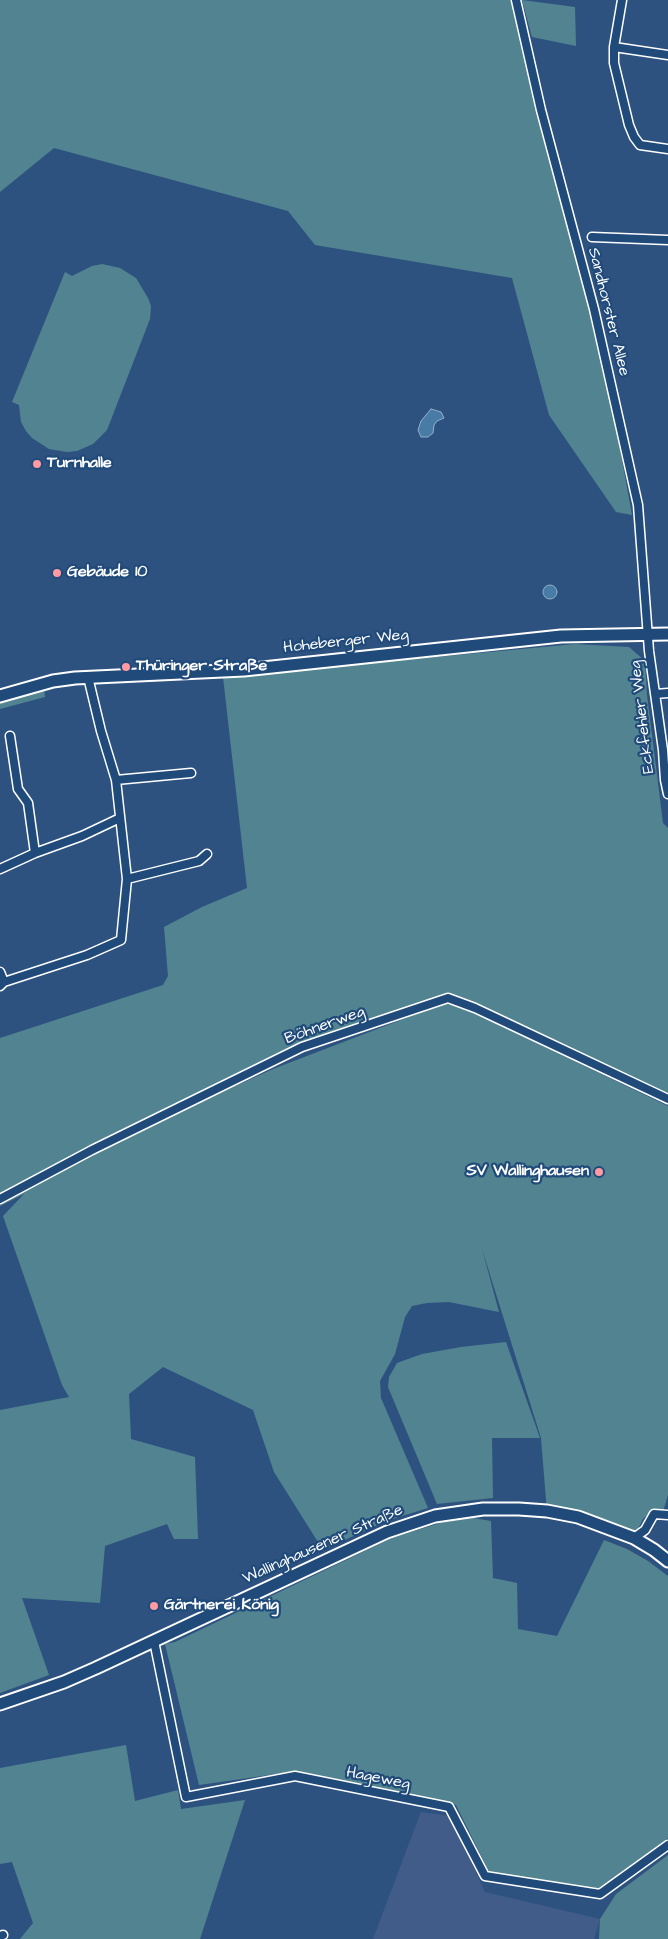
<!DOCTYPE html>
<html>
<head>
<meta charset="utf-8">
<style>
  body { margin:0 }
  canvas { display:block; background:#2e5280 }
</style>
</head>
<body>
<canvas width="668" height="1939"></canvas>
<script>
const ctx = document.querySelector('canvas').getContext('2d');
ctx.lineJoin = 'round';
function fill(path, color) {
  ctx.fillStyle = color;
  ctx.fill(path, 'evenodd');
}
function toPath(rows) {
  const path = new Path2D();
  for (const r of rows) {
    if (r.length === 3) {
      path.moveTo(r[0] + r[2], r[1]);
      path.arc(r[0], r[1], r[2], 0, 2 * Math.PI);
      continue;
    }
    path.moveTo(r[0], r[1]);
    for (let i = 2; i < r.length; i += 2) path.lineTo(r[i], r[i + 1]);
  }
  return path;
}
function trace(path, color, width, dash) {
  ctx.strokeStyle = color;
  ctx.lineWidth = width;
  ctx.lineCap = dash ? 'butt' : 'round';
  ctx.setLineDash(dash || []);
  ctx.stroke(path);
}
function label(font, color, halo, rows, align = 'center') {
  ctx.font = font + ' "Architects Daughter",sans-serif';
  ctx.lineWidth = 4.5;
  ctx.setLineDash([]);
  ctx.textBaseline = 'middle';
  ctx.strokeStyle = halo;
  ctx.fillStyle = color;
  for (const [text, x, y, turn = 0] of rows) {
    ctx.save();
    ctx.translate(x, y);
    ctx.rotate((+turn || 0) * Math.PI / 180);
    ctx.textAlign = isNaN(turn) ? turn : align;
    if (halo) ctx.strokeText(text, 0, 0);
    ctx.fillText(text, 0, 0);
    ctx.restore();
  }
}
const built = toPath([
  [421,1812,450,1816,485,1892,600,1919,594,1939,373,1939]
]);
const green = toPath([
  [0,0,515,0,607,377,632,515,616,512,549,415,512,278,315,245,288,211,54,148,0,192],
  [522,0,575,7,576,46,532,37],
  [102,264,120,268,136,278,148,298,151,306,150,319,107,430,93,444,77,451,67,452,49,449,32,438,26,431,21,422,19,405,12,402,65,272,72,276,92,266],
  [575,644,629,647,645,661,647,695,663,823,668,828,668,1094,451,994,441,995,298,1045,192,1097,220,1093,273,1069,445,1003,472,1012,668,1106,668,1495,662,1515,648,1514,643,1519,638,1529,628,1538,547,1512,541,1438,482,1249,499,1312,449,1302,427,1303,412,1306,405,1317,395,1354,380,1381,381,1398,428,1508,386,1521,323,1550,274,1472,253,1410,163,1367,129,1394,131,1439,195,1457,198,1539,174,1539,167,1524,105,1546,100,1603,22,1598,49,1675,0,1693,0,1410,69,1397,62,1385,3,1216,24,1194,0,1206,0,1038,163,985,168,976,164,927,202,907,247,888,223,677],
  [44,688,45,697,0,709,0,701],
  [506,1342,540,1438,492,1438,493,1498,437,1504,388,1387,389,1377,397,1363,422,1354,461,1347],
  [473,1518,491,1521,493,1578,517,1583,518,1629,557,1636,604,1540,627,1549,648,1561,668,1576,668,1838,602,1889,489,1872,456,1805,297,1771,199,1785,165,1644,175,1642,392,1538,440,1523],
  [126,1745,135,1801,178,1790,181,1809,245,1800,200,1939,20,1939,33,1923,12,1862,0,1864,0,1768],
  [668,1855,668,1939,599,1939,600,1919,616,1894]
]);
const water = toPath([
  [431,409,441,412,444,418,437,421,434,425,433,433,428,437,421,437,418,430,421,421,431,409],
  [550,592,7]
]);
const street = toPath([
  [516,0,541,110,594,309,638,505,649,651,663,750,665,780,668,794],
  [622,0,614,47,614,63,629,125,634,137,640,145,668,149],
  [614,47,668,55],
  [592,237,668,240],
  [655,694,668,693],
  [10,736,18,789,28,803,35,853,82,836,120,818],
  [116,780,191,773],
  [0,869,35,853],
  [127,879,199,861,207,854],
  [0,972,4,982],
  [0,986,4,982,87,955,121,940,127,879,116,780,101,731,88,677],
  [0,1199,92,1150,302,1047,448,998,475,1008,668,1099],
  [634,1538,645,1530,654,1514,668,1515],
  [154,1641,186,1797,295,1776,449,1807,485,1876,600,1894,668,1845],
  [0,1936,3,1935]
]);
const secondary = toPath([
  [0,696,53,681,75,678,244,670,561,636,668,634],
  [0,1704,64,1682,96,1668,387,1532,435,1516,483,1509,519,1509,547,1511,578,1517,634,1538,654,1550,668,1561]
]);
const markers = [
  [37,464,5,"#ff9aa2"],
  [57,573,5,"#ff9aa2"],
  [126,667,5,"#ff9aa2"],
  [599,1172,5,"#ff9aa2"],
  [154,1606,5,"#ff9aa2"]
];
const streetNames = [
  ["Sandhorster Allee",608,312,76],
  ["Hoheberger Weg",346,642,-6],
  ["Eckfehler Weg",643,717,-97],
  ["Böhnerweg",325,1026,-20],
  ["Wallinghausener Straße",323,1545,-24],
  ["Hageweg",378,1779,11]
];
const poiNames = [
  ["Turnhalle",47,464],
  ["Gebäude 10",67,573],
  ["Thüringer Straße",136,667],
  ["SV Wallinghausen",589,1172,"right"],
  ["Gärtnerei König",164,1606]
];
fill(built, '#415c88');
fill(green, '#518490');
fill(water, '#487ba5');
trace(water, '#91b0c9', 1);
trace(street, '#fff', 11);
trace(secondary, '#fff', 15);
trace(street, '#1f4a7a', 8);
trace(secondary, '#1f4a7a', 11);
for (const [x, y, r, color] of markers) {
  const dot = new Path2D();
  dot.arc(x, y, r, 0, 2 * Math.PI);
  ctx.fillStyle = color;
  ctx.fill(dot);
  trace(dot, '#1f4a7a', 2);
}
label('16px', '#fff', '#1f4a7a', streetNames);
label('bold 16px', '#fff', '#1f4a7a', poiNames, 'left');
</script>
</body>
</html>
